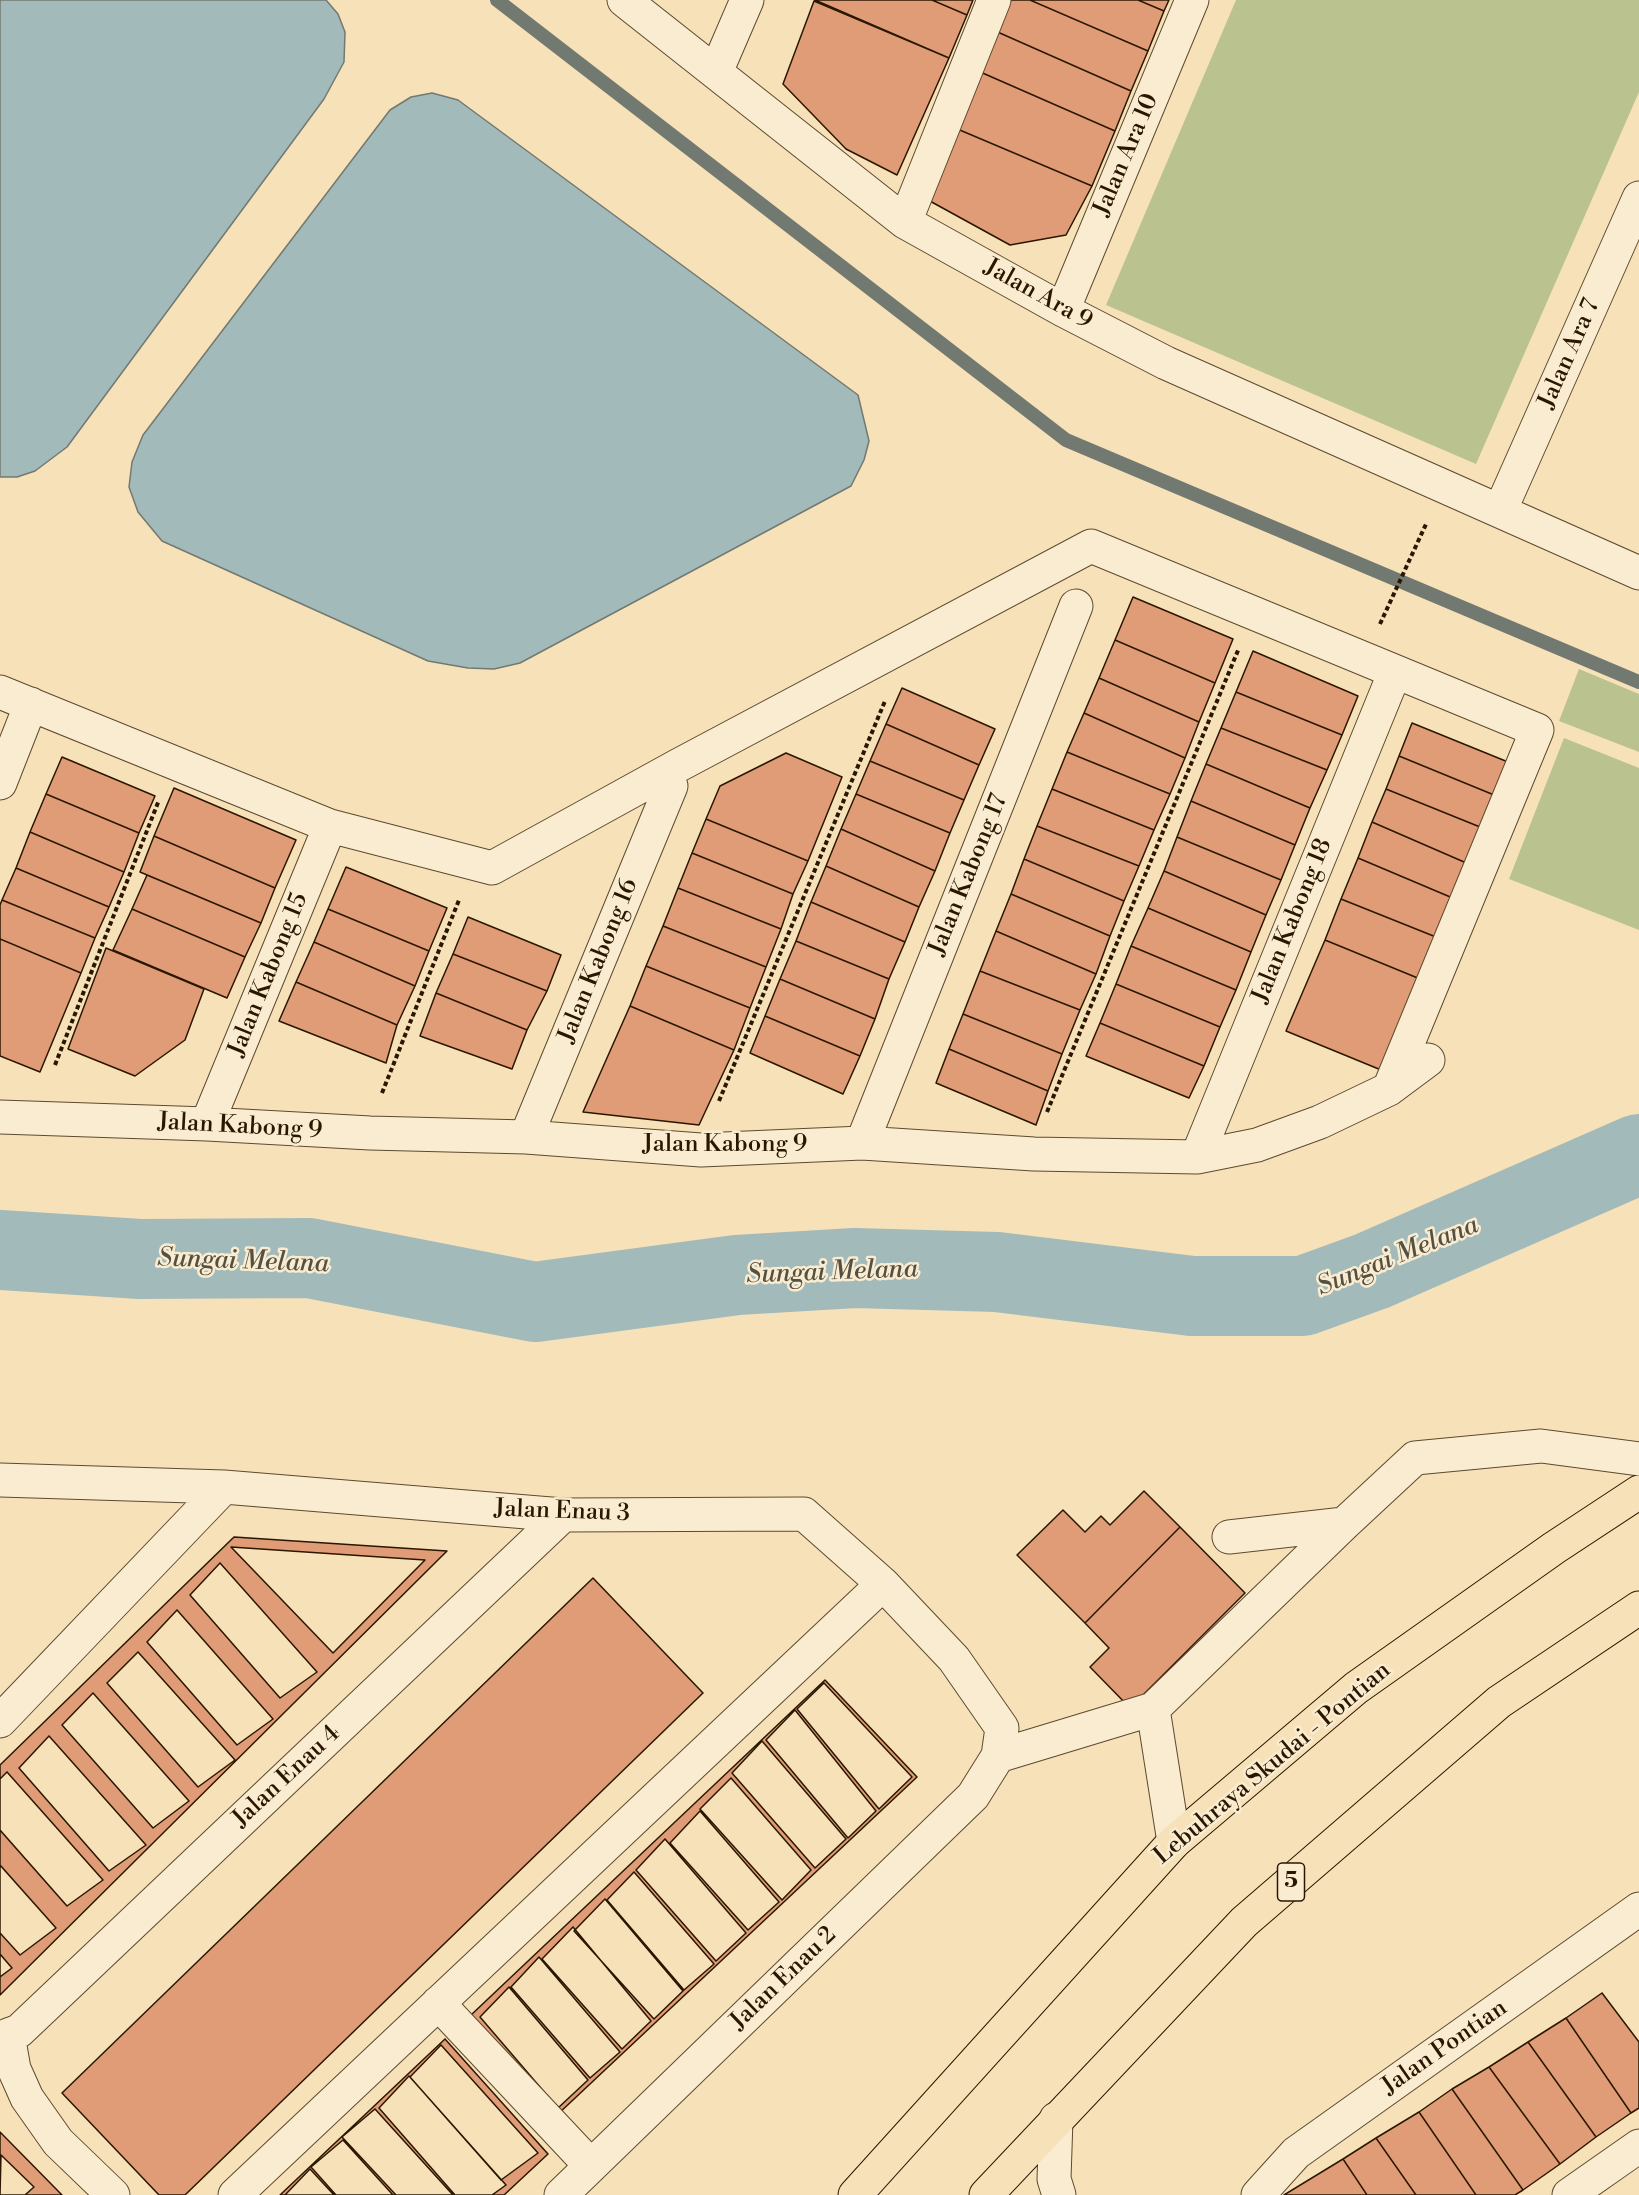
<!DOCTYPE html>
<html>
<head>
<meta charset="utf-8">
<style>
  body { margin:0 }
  canvas { display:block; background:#f7e1b8 }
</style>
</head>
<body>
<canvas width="1639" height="2195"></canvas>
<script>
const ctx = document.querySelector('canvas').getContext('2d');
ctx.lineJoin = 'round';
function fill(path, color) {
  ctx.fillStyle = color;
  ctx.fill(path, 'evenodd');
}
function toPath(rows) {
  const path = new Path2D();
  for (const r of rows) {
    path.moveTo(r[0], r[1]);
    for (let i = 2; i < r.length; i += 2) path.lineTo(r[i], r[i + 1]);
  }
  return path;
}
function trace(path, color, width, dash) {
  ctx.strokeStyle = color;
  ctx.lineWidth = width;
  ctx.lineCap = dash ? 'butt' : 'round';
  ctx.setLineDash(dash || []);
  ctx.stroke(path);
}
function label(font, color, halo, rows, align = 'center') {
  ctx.font = font + ' "Libre Bodoni",serif';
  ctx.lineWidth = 5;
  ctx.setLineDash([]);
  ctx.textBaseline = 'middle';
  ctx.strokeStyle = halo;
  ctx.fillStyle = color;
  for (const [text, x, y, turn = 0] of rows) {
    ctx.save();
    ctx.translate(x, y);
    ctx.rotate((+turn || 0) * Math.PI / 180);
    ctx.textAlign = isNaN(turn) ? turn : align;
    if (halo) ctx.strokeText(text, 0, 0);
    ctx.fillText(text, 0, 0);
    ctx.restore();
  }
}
const green = toPath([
  [1236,0,1639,0,1639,92,1476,464,1106,305],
  [1579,669,1639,694,1639,752,1559,721],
  [1564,738,1639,768,1639,930,1509,879]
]);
const water = toPath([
  [0,0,326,0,338,14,345,32,344,62,324,99,67,447,35,471,17,477,0,477,0,0],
  [432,93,458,100,858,395,869,441,864,460,851,486,520,663,494,669,468,668,428,661,162,541,138,512,129,487,132,462,143,435,390,110,411,97,432,93]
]);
const stream = toPath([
  [497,0,1066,440,1639,682]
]);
const river = toPath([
  [0,1250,140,1259,309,1258,535,1302,737,1275,855,1268,997,1272,1192,1296,1303,1296,1372,1271,1639,1154]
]);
const building = toPath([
  [815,0,932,0,967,15,949,58,815,0],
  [932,0,973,0,967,15,932,0],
  [1006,0,1030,0,1148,51,1131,91,993,30,1006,0],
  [1030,0,1138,0,1164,11,1148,51,1030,0],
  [1138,0,1169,0,1164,11,1138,0],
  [814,1,949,58,897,175,846,149,783,84,814,1],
  [993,30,1131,91,1115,131,978,71,993,30],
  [978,71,1115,131,1092,186,955,128,978,71],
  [955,128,1092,186,1066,235,1010,245,928,200,955,128],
  [1133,597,1233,639,1215,683,1115,640,1133,597],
  [1115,640,1215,683,1199,722,1099,678,1115,640],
  [1253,651,1358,696,1342,735,1236,692,1253,651],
  [1099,678,1199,722,1185,758,1084,713,1099,678],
  [902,688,995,729,979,765,886,724,902,688],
  [1236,692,1342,735,1327,770,1221,728,1236,692],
  [1084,713,1185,758,1170,794,1067,752,1084,713],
  [1412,723,1513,764,1499,797,1399,756,1412,723],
  [886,724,979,765,964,800,870,761,886,724],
  [1221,728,1327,770,1310,808,1206,764,1221,728],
  [1067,752,1170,794,1154,830,1052,789,1067,752],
  [786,753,842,777,808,861,706,819,720,786,786,753],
  [1399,756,1499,797,1485,829,1386,789,1399,756],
  [62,757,155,796,139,833,46,794,62,757],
  [870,761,964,800,950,833,856,794,870,761],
  [1206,764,1310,808,1295,845,1191,801,1206,764],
  [174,788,296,840,275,888,154,836,174,788],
  [1052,789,1154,830,1139,866,1037,826,1052,789],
  [1386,789,1485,829,1471,865,1372,822,1386,789],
  [46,794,139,833,124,872,30,832,46,794],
  [856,794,950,833,935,871,841,829,856,794],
  [1191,801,1295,845,1281,880,1177,837,1191,801],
  [706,819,808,861,793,894,692,853,706,819],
  [1372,822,1471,865,1455,899,1358,858,1372,822],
  [1037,826,1139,866,1124,901,1024,859,1037,826],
  [841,829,935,871,919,907,826,866,841,829],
  [30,832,124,872,109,907,16,868,30,832],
  [154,836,275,888,261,923,140,872,154,836],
  [1177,837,1281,880,1266,915,1164,871,1177,837],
  [692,853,793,894,781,929,678,888,692,853],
  [1358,858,1455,899,1441,939,1341,899,1358,858],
  [1024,859,1124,901,1110,936,1011,894,1024,859],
  [826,866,919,907,905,942,811,902,826,866],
  [346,867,447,908,429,951,328,909,346,867],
  [16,868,109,907,95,938,2,900,16,868],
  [1164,871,1266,915,1251,952,1148,908,1164,871],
  [147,875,261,923,245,957,132,909,147,875],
  [678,888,781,929,766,967,663,926,678,888],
  [1011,894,1110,936,1096,974,996,931,1011,894],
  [1341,899,1441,939,1425,981,1325,940,1341,899],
  [2,900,95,938,81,973,0,939,0,905,2,900],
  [811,902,905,942,889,979,796,941,811,902],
  [1148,908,1251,952,1236,990,1131,946,1148,908],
  [132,909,245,957,227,998,113,950,132,909],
  [328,909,429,951,415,986,314,942,328,909],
  [468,917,561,955,547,991,453,954,468,917],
  [663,926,766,967,750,1008,646,966,663,926],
  [996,931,1096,974,1080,1010,980,971,996,931],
  [0,939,81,973,40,1072,0,1056,0,939],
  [1325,940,1425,981,1386,1072,1286,1031,1325,940],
  [796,941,889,979,875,1019,780,979,796,941],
  [314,942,415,986,397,1025,296,982,314,942],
  [1131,946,1236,990,1220,1027,1116,984,1131,946],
  [106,948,204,989,185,1040,135,1076,68,1049,106,948],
  [453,954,547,991,527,1030,436,993,453,954],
  [646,966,750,1008,734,1050,630,1006,646,966],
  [980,971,1080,1010,1062,1054,963,1014,980,971],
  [780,979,875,1019,860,1056,765,1016,780,979],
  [296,982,397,1025,386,1063,279,1021,296,982],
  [1116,984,1220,1027,1204,1066,1100,1023,1116,984],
  [436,993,527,1030,512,1069,420,1036,436,993],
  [630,1006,734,1050,699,1125,583,1112,630,1006],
  [963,1014,1062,1054,1048,1091,949,1049,963,1014],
  [765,1016,860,1056,843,1094,750,1053,765,1016],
  [1100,1023,1204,1066,1189,1098,1086,1056,1100,1023],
  [949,1049,1048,1091,1036,1125,936,1083,949,1049],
  [1144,1491,1180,1527,1085,1623,1017,1555,1063,1510,1085,1532,1101,1516,1110,1525,1144,1491],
  [1180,1527,1245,1593,1130,1708,1090,1667,1109,1648,1085,1623,1180,1527],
  [234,1537,447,1551,0,1995,0,1765,234,1537],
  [231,1547,425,1560,333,1653,231,1547],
  [220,1563,317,1672,280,1698,190,1595,220,1563],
  [593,1578,703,1693,185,2195,159,2195,62,2093,593,1578],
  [177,1610,273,1719,237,1745,147,1642,177,1610],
  [138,1652,235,1760,198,1787,107,1683,138,1652],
  [825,1680,917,1777,557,2115,471,2015,825,1680],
  [824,1683,912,1777,879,1809,797,1709,824,1683],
  [93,1693,189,1801,153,1828,62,1725,93,1693],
  [795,1710,876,1811,848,1838,766,1740,795,1710],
  [49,1736,146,1845,109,1871,19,1768,49,1736],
  [762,1741,846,1839,815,1868,732,1773,762,1741],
  [7,1772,103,1880,67,1906,0,1830,0,1779,7,1772],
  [731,1778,811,1870,782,1900,700,1809,731,1778],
  [700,1811,779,1902,748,1930,670,1843,700,1811],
  [665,1839,746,1933,716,1961,636,1870,665,1839],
  [0,1865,56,1928,20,1955,0,1933,0,1865],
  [634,1872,714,1964,684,1990,607,1900,634,1872],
  [605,1899,683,1991,654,2019,574,1931,605,1899],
  [573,1927,651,2021,622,2049,542,1959,573,1927],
  [0,1954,12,1968,0,1977,0,1954],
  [539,1957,620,2052,590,2078,511,1987,539,1957],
  [509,1987,588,2080,558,2108,480,2017,509,1987],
  [1602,1993,1639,2042,1639,2108,1631,2113,1566,2018,1602,1993],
  [1566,2018,1631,2113,1596,2137,1528,2042,1566,2018],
  [445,2039,548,2154,504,2195,280,2195,445,2039],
  [1528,2042,1596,2137,1560,2164,1489,2067,1528,2042],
  [441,2045,538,2153,501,2180,410,2077,441,2045],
  [1489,2067,1560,2164,1523,2190,1452,2089,1489,2067],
  [409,2076,506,2185,492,2195,455,2195,379,2108,409,2076],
  [1452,2089,1523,2190,1515,2195,1476,2195,1419,2112,1452,2089],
  [375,2109,453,2195,396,2195,342,2137,375,2109],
  [1419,2112,1476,2195,1416,2195,1376,2138,1419,2112],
  [0,2132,62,2195,0,2195,0,2132],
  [1376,2138,1416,2195,1367,2195,1343,2159,1376,2138],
  [343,2140,393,2195,336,2195,311,2167,343,2140],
  [1,2155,34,2187,25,2195,0,2195,1,2155],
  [1343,2159,1367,2195,1284,2195,1343,2159],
  [310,2169,334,2195,285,2195,310,2169]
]);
const path = toPath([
  [1380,624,1427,522],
  [55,1065,159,800],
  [382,1093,459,900],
  [719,1101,885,701],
  [1047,1112,1239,648]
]);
const minor = toPath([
  [624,0,905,222,1063,310,1166,363,1639,573],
  [716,72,747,0],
  [905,222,994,0],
  [1063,310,1192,0],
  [1500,511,1639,198],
  [0,692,330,826,492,868,679,765,1091,546,1537,730,1389,1089],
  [0,783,31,704],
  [0,1117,207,1124,370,1133,526,1137,701,1150,862,1143,1034,1154,1197,1157,1257,1145,1320,1122,1389,1089,1428,1060],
  [207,1124,330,826],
  [526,1137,671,786],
  [862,1143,1076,606],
  [1197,1157,1390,684],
  [0,1480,224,1487,563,1515,804,1514,883,1584,954,1659,1002,1728,998,1756,973,1796,561,2195],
  [1229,1537,1344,1524],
  [0,1721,224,1487],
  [998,1756,1153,1709],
  [1174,1842,1153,1709,1344,1524,1415,1458,1541,1446,1639,1459],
  [438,2003,591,2166],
  [8,2035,19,2031,563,1515],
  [8,2035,14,2069,27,2098,58,2142,113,2195],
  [1056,2119,1054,2179,1059,2195],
  [235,2195,883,1584],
  [1258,2195,1296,2153,1639,1909],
  [1569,2195,1639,2146]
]);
const highway = toPath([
  [855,2195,1174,1842,1356,1688,1554,1548,1639,1492],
  [986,2195,1244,1922,1499,1702,1639,1608]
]);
const shields = [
  [1291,1882,27]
];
const shieldNames = [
  ["5",1291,1882]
];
const streetNames = [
  ["Jalan Ara 10",1127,155,-67],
  ["Jalan Ara 9",1038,295,29],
  ["Jalan Ara 7",1570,354,-66],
  ["Jalan Kabong 17",969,875,-68],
  ["Jalan Kabong 18",1293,921,-68],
  ["Jalan Kabong 16",599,961,-68],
  ["Jalan Kabong 15",269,975,-68],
  ["Jalan Kabong 9",240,1127,3],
  ["Jalan Kabong 9",725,1145],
  ["Jalan Enau 3",562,1512,2],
  ["Lebuhraya Skudai - Pontian",1273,1764,-40],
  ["Jalan Enau 4",287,1777,-43],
  ["Jalan Enau 2",784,1979,-44],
  ["Jalan Pontian",1445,2048,-35]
];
const waterNames = [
  ["Sungai Melana",1398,1257,-22],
  ["Sungai Melana",243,1262,2],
  ["Sungai Melana",832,1273,-2]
];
fill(green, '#bac390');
fill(water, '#a2bbba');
trace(water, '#727970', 1.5);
trace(stream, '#727970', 14);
trace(river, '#a2bbba', 80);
fill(building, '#e09b77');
trace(building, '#2a1701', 1.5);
trace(minor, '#5d4a2f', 35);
trace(highway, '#2a1701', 35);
trace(path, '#2a1701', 4, [4.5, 3]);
trace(minor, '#faecd1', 33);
trace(highway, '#f7e1b8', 33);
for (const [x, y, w] of shields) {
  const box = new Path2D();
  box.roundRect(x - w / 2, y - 19, w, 38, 4.5);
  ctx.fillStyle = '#faecd1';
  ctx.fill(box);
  trace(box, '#2a1701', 1.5);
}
label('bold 22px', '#2a1701', null, shieldNames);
label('24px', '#2a1701', '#faecd1', streetNames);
label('italic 26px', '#545042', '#faecd1', waterNames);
</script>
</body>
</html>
